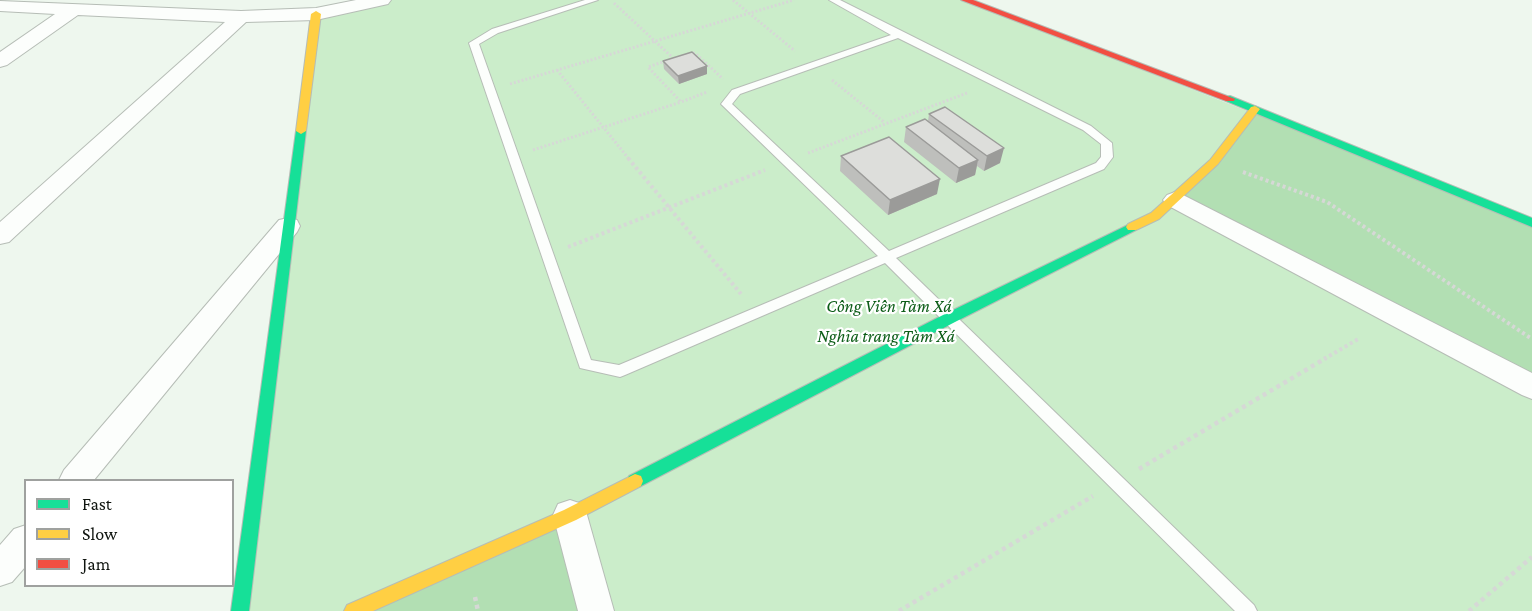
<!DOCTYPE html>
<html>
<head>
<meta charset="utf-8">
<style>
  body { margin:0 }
  #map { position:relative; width:1532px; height:611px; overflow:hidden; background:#eef7ee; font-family:"Crimson Pro",serif }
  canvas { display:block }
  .legend { position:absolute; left:24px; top:479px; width:210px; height:108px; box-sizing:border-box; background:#fff; border:2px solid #9fa19f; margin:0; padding:8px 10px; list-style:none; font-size:18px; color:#0f140f }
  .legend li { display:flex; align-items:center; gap:12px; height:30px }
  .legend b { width:30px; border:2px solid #9fa19f }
</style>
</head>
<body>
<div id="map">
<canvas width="1532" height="611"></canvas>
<ul class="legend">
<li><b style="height:8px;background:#16e098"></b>Fast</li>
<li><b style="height:8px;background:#ffcf43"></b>Slow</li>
<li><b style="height:8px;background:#f24e42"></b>Jam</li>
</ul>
</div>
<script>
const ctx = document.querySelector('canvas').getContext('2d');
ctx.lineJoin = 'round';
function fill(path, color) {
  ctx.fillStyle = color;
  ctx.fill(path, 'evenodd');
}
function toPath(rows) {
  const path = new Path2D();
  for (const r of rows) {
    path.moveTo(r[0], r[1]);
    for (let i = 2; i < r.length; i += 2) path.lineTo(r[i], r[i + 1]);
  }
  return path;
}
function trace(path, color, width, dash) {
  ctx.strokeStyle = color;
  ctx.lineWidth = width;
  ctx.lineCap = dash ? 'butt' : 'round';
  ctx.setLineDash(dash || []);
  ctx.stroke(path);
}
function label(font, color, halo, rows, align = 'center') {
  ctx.font = font + ' "Crimson Pro",serif';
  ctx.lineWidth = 4.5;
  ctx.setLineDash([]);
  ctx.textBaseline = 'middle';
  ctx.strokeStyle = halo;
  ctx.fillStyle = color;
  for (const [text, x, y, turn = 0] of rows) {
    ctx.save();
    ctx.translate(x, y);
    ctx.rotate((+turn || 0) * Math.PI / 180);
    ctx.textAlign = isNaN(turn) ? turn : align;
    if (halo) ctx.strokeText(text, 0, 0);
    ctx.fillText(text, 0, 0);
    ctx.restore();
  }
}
const green = toPath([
  [382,0,965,0,1532,223,1532,611,246,611,316,14]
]);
const forest = toPath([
  [1255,109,1532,223,1532,387,1175,200],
  [570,515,596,611,353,611]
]);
const pathFar2 = toPath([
  [733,0,795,51],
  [614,3,674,59],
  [689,54,695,53,723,79],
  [666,61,648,67,681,102,707,92],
  [557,70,629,159],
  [832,80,884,122],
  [510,84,794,0],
  [533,150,681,102],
  [808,153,967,93]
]);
const pathFar1 = toPath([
  [628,158,741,294],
  [1243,172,1327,202,1532,339],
  [568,247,765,170],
  [1324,359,1360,338]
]);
const path = toPath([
  [1139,469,1326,358],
  [475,597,478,611],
  [899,611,1093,496],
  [1469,611,1532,557]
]);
const lane = toPath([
  [585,0,598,0,498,33,479,44,591,360,619,365,878,256,721,104,732,90,891,35,829,0,840,0,1091,126,1112,143,1113,157,1104,169,896,258,1254,605,1257,611,1235,611,885,263,625,375,620,377,580,368,469,43,492,29,585,0],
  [898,38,1083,130,1101,144,1101,157,1096,163,889,251,732,104,740,94,898,38]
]);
const street = toPath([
  [356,0,391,0,388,4,316,20,246,22,9,242,0,244,0,222,225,22,78,15,7,65,0,67,0,52,55,14,0,11,0,1,241,11,316,8,356,0],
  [1175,192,1183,195,1532,373,1532,399,1522,395,1167,205,1163,200,1167,195,1175,192],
  [288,218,297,220,300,226,297,232,94,480,59,480,64,470,279,220,288,218],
  [570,500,582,504,587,515,614,611,578,611,553,515,558,504,570,500],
  [26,525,26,566,12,582,0,586,0,545,14,529,26,525]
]);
const fast = toPath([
  [1230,96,1532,218,1532,227,1226,101,1226,97,1230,96],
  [301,128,306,131,249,611,231,611,296,131,301,128],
  [1132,223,1136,224,1138,227,1136,230,955,322,641,486,635,488,629,486,627,481,629,476,945,314,1132,223]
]);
const slow = toPath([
  [316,11,321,14,306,131,301,134,296,131,311,14,316,11],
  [1255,106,1260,109,1218,164,1159,219,1136,230,1128,230,1126,227,1128,224,1151,213,1210,160,1251,107,1255,106],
  [635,474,641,476,643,481,641,486,576,520,373,611,344,611,347,605,564,510,635,474]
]);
const jam = toPath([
  [961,0,973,0,1235,99,1234,101,1226,101,961,0]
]);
const wall = toPath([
  [663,61,707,74,679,84,664,69],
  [929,114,1000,163,984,171,977,166,975,175,956,183,904,142,906,127,928,121],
  [841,156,937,194,888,215,840,171]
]);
const shadedWall = toPath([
  [707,66,707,74,679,84,678,76],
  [1004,148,1000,163,984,171,987,156],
  [978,160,975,175,956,183,959,168],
  [940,179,937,194,888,215,890,200]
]);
const building = toPath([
  [692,52,707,66,678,76,663,61,692,52],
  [945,107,1004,148,987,156,929,114,945,107],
  [925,119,978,160,959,168,906,127,925,119],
  [889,137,940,179,890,200,841,156,889,137]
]);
const parkNames = [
  ["Công Viên Tàm Xá",889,306],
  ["Nghĩa trang Tàm Xá",886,336]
];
fill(green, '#cbedca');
fill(forest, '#b2dfb3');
trace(lane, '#b6bdb6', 2);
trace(street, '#b6bdb6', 2);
trace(fast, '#b6bdb6', 2);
trace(slow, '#b6bdb6', 2);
trace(jam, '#b6bdb6', 2);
trace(pathFar2, '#d6d8d6', 3, [2, 2]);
trace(pathFar1, '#d6d8d6', 4, [3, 3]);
trace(path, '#d6d8d6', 4.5, [4, 4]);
fill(lane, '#fcfefc');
fill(street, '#fcfefc');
fill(fast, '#16e098');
fill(slow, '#ffcf43');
fill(jam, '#f24e42');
fill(wall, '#bebfbc');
fill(shadedWall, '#9b9b99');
fill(building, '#dddedb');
trace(building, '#9b9b99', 1.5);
label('italic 18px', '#0c5d17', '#fff', parkNames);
</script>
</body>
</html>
